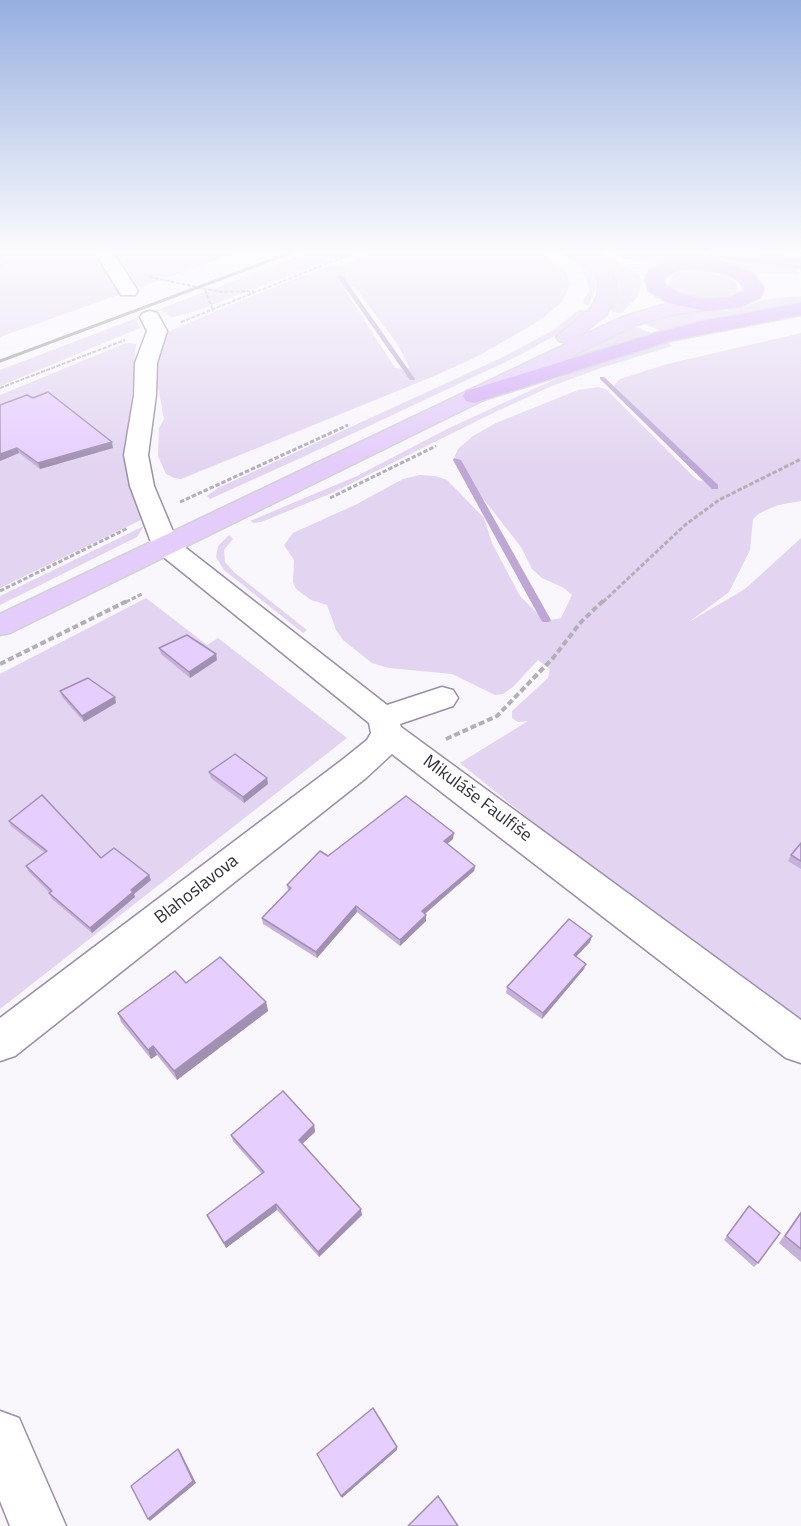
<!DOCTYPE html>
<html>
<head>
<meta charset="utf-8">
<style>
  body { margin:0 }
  canvas { display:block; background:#f9f6fc }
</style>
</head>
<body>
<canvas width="801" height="1526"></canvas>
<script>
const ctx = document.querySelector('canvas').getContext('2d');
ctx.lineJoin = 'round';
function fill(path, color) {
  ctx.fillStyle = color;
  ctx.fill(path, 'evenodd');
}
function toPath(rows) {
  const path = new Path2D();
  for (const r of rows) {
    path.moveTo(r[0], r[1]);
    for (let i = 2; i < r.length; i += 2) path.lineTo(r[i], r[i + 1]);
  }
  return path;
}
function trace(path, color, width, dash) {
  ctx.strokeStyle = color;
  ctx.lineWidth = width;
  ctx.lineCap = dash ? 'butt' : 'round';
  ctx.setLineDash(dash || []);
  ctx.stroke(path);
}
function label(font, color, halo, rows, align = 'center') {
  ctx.font = font + ' "Titillium Web",sans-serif';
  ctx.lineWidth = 4.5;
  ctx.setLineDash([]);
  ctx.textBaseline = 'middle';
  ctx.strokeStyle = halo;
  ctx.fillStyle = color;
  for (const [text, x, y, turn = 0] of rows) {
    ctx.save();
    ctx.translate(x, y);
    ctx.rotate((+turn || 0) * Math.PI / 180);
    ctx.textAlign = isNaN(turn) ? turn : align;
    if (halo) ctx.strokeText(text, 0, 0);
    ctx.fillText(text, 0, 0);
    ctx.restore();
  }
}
const green = toPath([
  [0,253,236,253,0,337],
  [307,253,349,253,188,314,172,317,161,311,137,320,140,328,0,386,0,370],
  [372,253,539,253,553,262,567,274,570,284,562,302,539,321,478,356,439,374,181,479,174,478,166,474,158,456,159,428,164,419,156,376,163,334,262,292,329,266,345,265],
  [354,286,398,345,409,367,407,370,395,368,345,290],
  [562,253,570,253,579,260,589,268,594,278,596,287,589,306,584,304,583,301,589,291,587,280,580,267],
  [591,253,598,253,616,260,639,275,642,282,638,296,621,314,610,311,617,296,613,275,606,266],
  [643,253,693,253,798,268,799,274,756,273],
  [700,270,730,278,735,282,738,287,736,292,723,298,700,298,679,293,669,284,673,275,680,272],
  [801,296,801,304,721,317,661,331,642,323,693,310,727,311,768,299],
  [579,310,588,310,560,333,512,359,305,456,210,499,207,496,218,488,503,357,552,331],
  [634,326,651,333,575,357],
  [801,333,801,501,778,505,760,513,753,519,750,550,729,592,689,622,745,589,801,538,801,1040,460,763,528,721,518,722,512,718,512,711,548,678,550,669,538,660,513,687,503,694,495,695,452,674,389,668,372,663,343,640,336,630,327,605,311,600,296,589,293,582,294,560,284,545,293,533,357,504,403,479,420,475,435,476,447,480,484,518,492,543,520,596,545,621,561,618,572,595,564,588,542,578,532,569,521,547,456,464,455,456,458,449,473,436,496,423,578,390,598,387,606,389,695,478,700,481,707,480,710,477,651,427,615,391,614,385,620,379,667,364],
  [667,342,672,346,601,368,552,386,489,415,332,493,261,522,254,523,250,521,357,476,447,429,553,380,642,349],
  [126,343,136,344,127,451,143,519,0,588,0,395],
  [144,526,137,537,0,605,0,596],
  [229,535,233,539,224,550,225,562,235,573,307,630,303,633,224,570,216,557,218,546],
  [146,598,207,645,218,638,347,738,0,1009,0,674]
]);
const stream = toPath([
  [338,275,342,275,415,379,414,380,410,380,337,276,338,275],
  [600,377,604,377,718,485,718,489,712,489,600,379,600,377],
  [454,458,461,460,551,620,549,622,543,622,541,620,453,460,454,458]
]);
const pathFar2 = toPath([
  [0,266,28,253],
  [149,277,221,292,254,291],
  [205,290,213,311],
  [181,322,353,253],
  [0,388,125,340]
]);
const pathFar1 = toPath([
  [330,498,436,446],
  [180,502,348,425],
  [0,591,128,528],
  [126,602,142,594],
  [603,602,685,525,719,500,801,459]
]);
const path = toPath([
  [0,664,129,600],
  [446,739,497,716,553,658,581,622,604,600]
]);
const minor = toPath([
  [95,253,113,253,138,291,135,295,121,295,95,253],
  [150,311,157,313,167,331,157,363,156,395,148,455,154,486,177,541,387,705,442,687,453,690,458,698,453,706,400,724,401,727,801,1020,801,1063,786,1058,392,754,366,778,15,1056,0,1061,0,1018,342,760,367,740,371,733,369,723,156,551,152,545,130,486,124,455,134,395,135,363,147,331,140,317,143,313,150,311],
  [0,1411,19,1418,66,1526,10,1526,0,1501,0,1411]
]);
const major = toPath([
  [573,253,593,253,610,269,616,283,617,296,606,315,577,338,622,317,673,302,705,299,712,301,715,305,712,309,675,314,636,325,10,633,0,635,0,614,568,343,559,341,556,337,591,308,597,296,598,283,595,275,573,253],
  [621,253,661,253,695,260,698,264,695,268,689,269,630,258,624,257,621,253]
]);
const highway = toPath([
  [709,253,762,253,801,259,801,269,718,258,712,257,709,253],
  [689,259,719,260,751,271,764,288,762,294,759,298,741,307,705,311,668,303,649,291,645,280,649,270,669,261,689,259],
  [689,269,716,271,737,279,744,288,744,291,730,297,705,299,681,294,665,284,664,277,679,270,689,269],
  [801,303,801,315,670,341,474,403,466,401,463,396,466,391,656,333,703,321,801,303]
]);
const rail = toPath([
  [0,361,290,253]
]);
const wall = toPath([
  [0,405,113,448,40,469,19,453,0,461],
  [159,648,216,654,217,660,190,678,161,654],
  [60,691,116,703,84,722,62,697],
  [209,772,268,784,244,803,211,778],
  [9,821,101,858,151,880,134,894,135,897,92,933,52,899,49,893,50,893,29,872,26,866,45,853,11,826],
  [453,839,447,844,475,866,474,871,425,914,426,921,400,946,357,912,317,958,263,924,262,918,288,891,287,885,328,856],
  [801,843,801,869,788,861,791,855],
  [590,942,576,957,584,969,542,1019,506,993,507,987],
  [186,983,266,1002,268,1011,177,1080,157,1055,151,1059,121,1022,118,1013],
  [314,1125,315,1132,302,1144,362,1215,319,1257,277,1210,226,1248,207,1215,262,1174,233,1141,231,1135],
  [749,1206,758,1263,754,1267,724,1240],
  [801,1211,801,1262,779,1243]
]);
const shadedWall = toPath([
  [112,442,113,448,40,469,38,463],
  [17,448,19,453,0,461,0,454],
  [216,654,217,660,190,678,189,672],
  [115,697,116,703,84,722,82,716],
  [267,778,268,784,244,803,243,797],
  [454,833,453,839,443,847,444,841],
  [475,866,474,871,421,917,422,911],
  [149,875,151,880,134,894,135,897,92,933,90,928,131,890],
  [356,906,357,912,317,958,316,952],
  [426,915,426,921,400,946,400,940],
  [592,936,590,942,573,960,574,955],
  [586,964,584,969,542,1019,543,1013],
  [266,1002,268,1011,177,1080,174,1071],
  [153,1046,157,1055,151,1059,148,1050],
  [314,1125,315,1132,300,1146,299,1140],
  [276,1204,277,1210,226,1248,224,1243],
  [361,1209,362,1215,319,1257,318,1252],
  [397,1447,397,1450,342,1498,341,1496],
  [178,1449,180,1451,196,1483,150,1521,148,1519]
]);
const building = toPath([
  [48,392,112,442,38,463,17,448,0,454,0,405,27,395,33,398,48,392],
  [187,635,216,654,189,672,159,648,187,635],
  [88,678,115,697,82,716,60,691,88,678],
  [235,754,267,778,243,797,209,772,235,754],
  [42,795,101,858,114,848,149,875,131,890,133,892,90,928,49,893,52,891,26,866,47,851,9,821,42,795],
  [406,796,454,833,444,841,475,866,422,911,426,915,400,940,356,906,316,952,262,918,291,888,287,885,320,851,328,856,406,796],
  [801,843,801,861,791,855,801,843],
  [569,919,592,936,574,955,586,964,543,1013,507,987,569,919],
  [220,957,266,1002,174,1071,153,1046,148,1050,118,1013,175,971,186,983,220,957],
  [283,1091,314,1125,299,1140,361,1209,318,1252,276,1204,224,1243,207,1215,264,1172,231,1135,283,1091],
  [749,1206,780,1233,758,1263,727,1236,749,1206],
  [801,1213,801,1249,785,1236,801,1213],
  [373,1408,397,1447,341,1496,317,1454,373,1408],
  [178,1449,193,1481,148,1519,131,1486,178,1449],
  [438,1496,458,1526,408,1526,438,1496]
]);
const streetNames = [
  ["Mikuláše Faulfiše",477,799,37],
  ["Blahoslavova",197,890,-38]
];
fill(green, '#e3d5f1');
fill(stream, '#bea7d5');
trace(minor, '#9c8dab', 3);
trace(major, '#d2d1d4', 3);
trace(highway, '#d2d1d4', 3);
trace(pathFar2, '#b3afb7', 2, [4, 1.5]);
trace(pathFar1, '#b3afb7', 3, [4.5, 2]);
trace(path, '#b3afb7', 4, [6, 3]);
fill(minor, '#fff');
fill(major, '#e4cdfa');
fill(highway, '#d2abf7');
trace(rail, '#95919a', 3);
fill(wall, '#c6b1da');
fill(shadedWall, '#a190b2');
fill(building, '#e6cefe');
trace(building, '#a190b2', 1.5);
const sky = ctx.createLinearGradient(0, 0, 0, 467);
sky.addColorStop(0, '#97afe0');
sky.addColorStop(0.54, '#fcfbfe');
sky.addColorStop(1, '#fcfbfe00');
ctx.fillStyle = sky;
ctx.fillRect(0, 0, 801, 467);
label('18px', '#342e3b', '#fff', streetNames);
</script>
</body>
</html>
